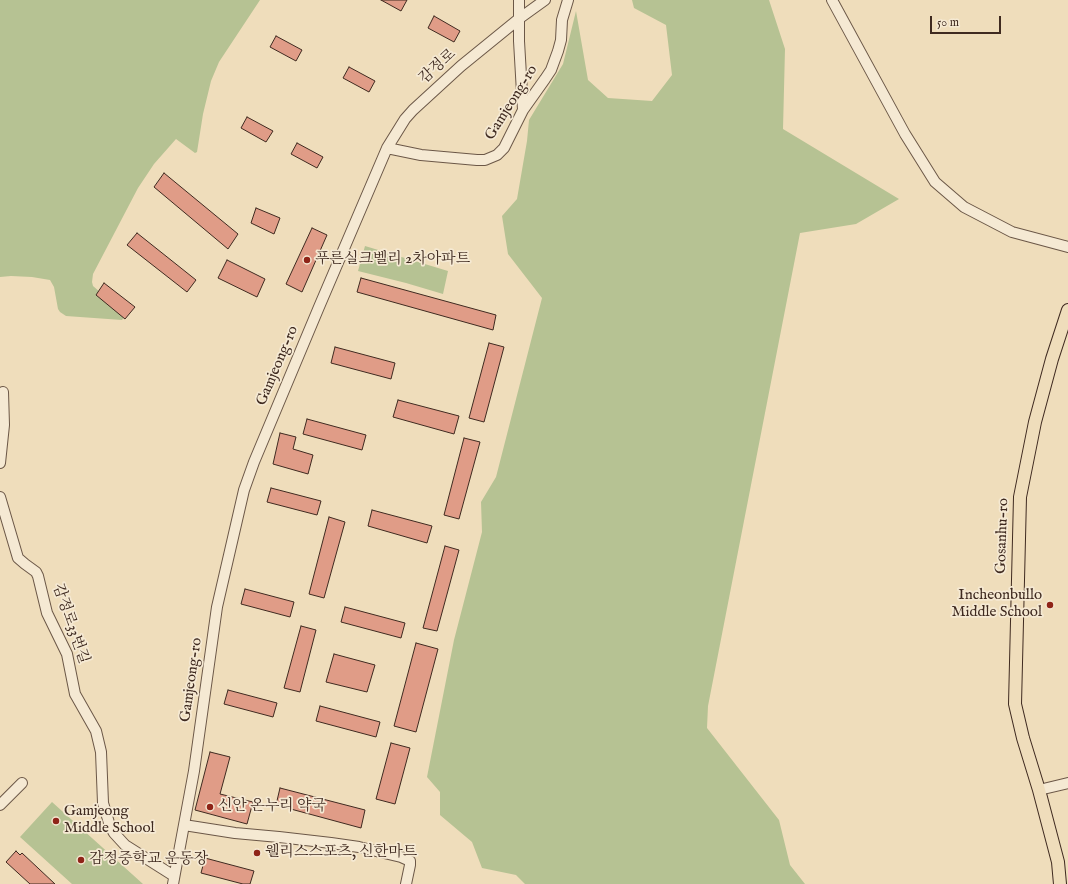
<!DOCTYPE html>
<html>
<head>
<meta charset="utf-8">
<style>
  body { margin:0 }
  #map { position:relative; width:1068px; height:884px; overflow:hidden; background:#efddbb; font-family:"IM FELL English",serif }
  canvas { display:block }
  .scale { position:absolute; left:930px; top:16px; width:71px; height:18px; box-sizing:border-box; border:2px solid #3f2a20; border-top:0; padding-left:5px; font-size:12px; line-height:14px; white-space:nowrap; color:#3f2a20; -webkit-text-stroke:3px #f5e9d3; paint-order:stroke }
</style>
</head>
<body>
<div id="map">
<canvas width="1068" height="884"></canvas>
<div class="scale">50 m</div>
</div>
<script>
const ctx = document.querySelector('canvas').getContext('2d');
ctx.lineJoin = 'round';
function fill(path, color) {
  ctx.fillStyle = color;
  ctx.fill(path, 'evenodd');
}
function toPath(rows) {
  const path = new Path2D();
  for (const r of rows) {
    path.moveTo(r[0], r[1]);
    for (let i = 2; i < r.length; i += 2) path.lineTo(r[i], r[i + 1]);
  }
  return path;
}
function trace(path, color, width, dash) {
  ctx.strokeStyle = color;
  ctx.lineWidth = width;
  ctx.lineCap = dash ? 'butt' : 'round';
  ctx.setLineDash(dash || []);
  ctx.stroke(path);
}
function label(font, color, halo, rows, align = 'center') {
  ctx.font = font + ' "IM FELL English","Noto Serif KR",serif';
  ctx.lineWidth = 3.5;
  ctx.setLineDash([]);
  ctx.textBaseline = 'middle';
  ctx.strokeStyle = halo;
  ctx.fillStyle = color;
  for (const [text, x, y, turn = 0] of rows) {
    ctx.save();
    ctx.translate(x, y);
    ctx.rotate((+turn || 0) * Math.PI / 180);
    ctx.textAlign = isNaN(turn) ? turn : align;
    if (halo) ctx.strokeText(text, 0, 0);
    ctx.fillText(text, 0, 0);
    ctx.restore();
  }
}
const green = toPath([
  [0,0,260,0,219,62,211,81,203,114,197,152,195,153,176,139,154,164,138,188,93,274,92,282,93,286,124,313,125,316,122,320,66,316,60,312,58,309,54,287,50,280,32,277,11,276,0,277],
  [632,0,769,0,785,49,783,129,899,199,856,224,800,233,708,706,707,728,779,820,790,865,805,884,525,884,516,875,482,868,472,842,440,815,440,792,427,777,454,640,482,532,481,502,496,477,542,298,508,254,502,216,517,199,527,141,529,120,563,64,576,11,588,80,608,98,652,101,672,75,666,25,634,8],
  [365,246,448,271,443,294,406,283,358,271],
  [52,802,143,884,72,884,20,837]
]);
const building = toPath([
  [381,0,407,0,401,11,381,0],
  [434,16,460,31,454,42,428,28,434,16],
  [276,36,302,50,296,61,270,47,276,36],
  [349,67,375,81,369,92,343,78,349,67],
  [247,117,273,131,266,142,241,128,247,117],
  [297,143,323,157,317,168,291,154,297,143],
  [164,173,238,234,228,249,154,187,164,173],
  [256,208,280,218,274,234,251,223,256,208],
  [312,228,327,235,302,292,286,284,312,228],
  [137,233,196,280,187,292,127,245,137,233],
  [227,260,265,279,257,297,218,278,227,260],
  [361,278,496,315,493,330,357,292,361,278],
  [104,283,135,307,125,319,96,295,104,283],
  [489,343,504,347,484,422,469,418,489,343],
  [335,347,395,363,391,379,331,363,335,347],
  [398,400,459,416,454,434,393,417,398,400],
  [307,419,366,435,362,450,303,434,307,419],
  [280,433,296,437,293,449,313,455,308,474,273,464,280,433],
  [464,438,480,442,459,519,444,515,464,438],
  [271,488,321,501,317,515,267,502,271,488],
  [372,510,432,526,427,543,368,526,372,510],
  [329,517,345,522,324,598,309,594,329,517],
  [445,546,459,550,437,631,423,628,445,546],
  [245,589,294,602,290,617,241,604,245,589],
  [345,607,405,623,401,638,341,622,345,607],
  [301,626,316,630,300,692,284,688,301,626],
  [416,643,438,649,416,732,394,726,416,643],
  [334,654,375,665,367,692,326,682,334,654],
  [228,690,277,703,273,717,224,704,228,690],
  [320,706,380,722,376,737,316,721,320,706],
  [391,743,410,748,395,804,376,799,391,743],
  [210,752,230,757,220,794,253,802,247,824,195,810,210,752],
  [280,788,365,810,361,828,276,805,280,788],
  [16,851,20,855,22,853,55,884,30,884,6,862,16,851],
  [205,858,254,871,250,884,243,884,201,873,205,858]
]);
const minor = toPath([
  [519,0,519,41,523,110],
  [832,0,905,134,935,182,964,207,1012,232,1068,247],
  [387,148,421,155,477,160,485,160,497,155,504,148,523,110,545,79,551,70,558,51,561,40,562,20,568,0],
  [0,463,4,425,3,392],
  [0,497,18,558,25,564,36,572,38,576,47,613,67,654,75,694,96,731,101,752,103,803,110,826,114,833,125,845,174,876],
  [1039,790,1068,783],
  [0,805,22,783],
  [184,825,235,833,279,837,331,843,359,847,401,857,410,861,410,865,406,884],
  [173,884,194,771,217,607,244,490,254,462,319,307,387,148,405,119,413,110,461,66,520,18,545,0]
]);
const major = toPath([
  [1060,884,1058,862,1039,790,1023,738,1015,704,1020,497,1035,422,1052,359,1068,310]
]);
const markers = [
  [307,260,4,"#8f2418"],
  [1050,605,4,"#8f2418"],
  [210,807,4,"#8f2418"],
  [56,821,4,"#8f2418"],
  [257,853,4,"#8f2418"],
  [81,860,4,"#8f2418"]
];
const streetNames = [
  ["감정로",438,67,-42],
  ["Gamjeong-ro",512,103,-58],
  ["Gamjeong-ro",278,366,-67],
  ["Gosanhu-ro",1003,536,-88],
  ["감정로33번길",70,624,71],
  ["Gamjeong-ro",192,680,-82]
];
const poiNames = [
  ["푸른실크벨리 2차아파트",315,260],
  ["Incheonbullo",1042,596,"right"],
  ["Middle School",1042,613,"right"],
  ["신안 온누리 약국",218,807],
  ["Gamjeong",64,812],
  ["Middle School",64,829],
  ["웰리스스포츠, 신한마트",265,853],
  ["감정중학교 운동장",89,860]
];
fill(green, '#b6c293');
fill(building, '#e09c87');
trace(building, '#3f2a20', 1);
trace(minor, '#6b5747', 12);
trace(major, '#3f2a20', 14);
trace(minor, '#f5e9d3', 10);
trace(major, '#efddbb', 12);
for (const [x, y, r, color] of markers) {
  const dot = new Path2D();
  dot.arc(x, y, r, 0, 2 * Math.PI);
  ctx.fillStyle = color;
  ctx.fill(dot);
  trace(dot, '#f5e9d3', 1.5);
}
label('15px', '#3f2a20', '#f5e9d3', streetNames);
label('15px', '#3f2a20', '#f5e9d3', poiNames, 'left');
</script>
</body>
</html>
